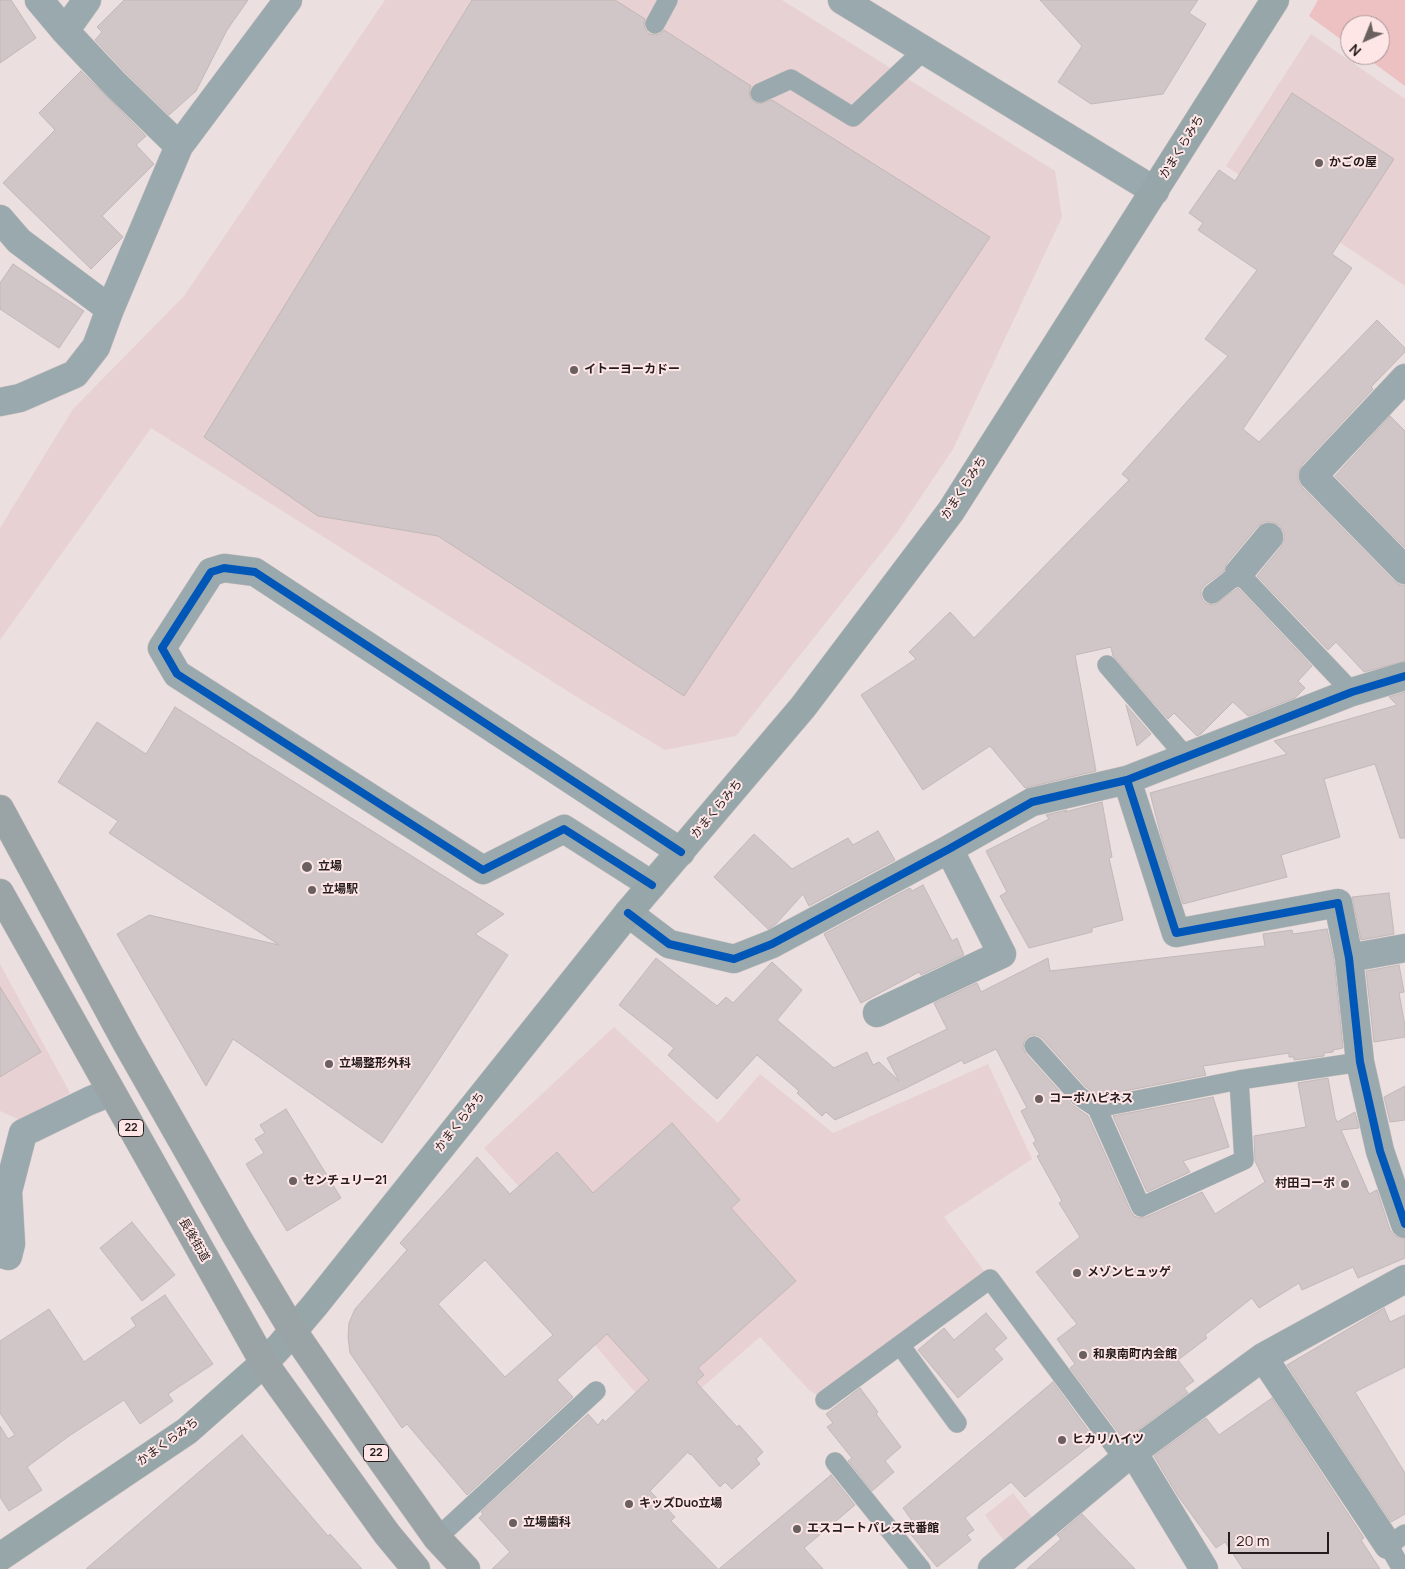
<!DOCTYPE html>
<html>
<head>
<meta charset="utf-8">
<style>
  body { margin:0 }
  #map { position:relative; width:1405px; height:1569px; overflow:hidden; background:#ebdfdf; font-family:Manrope,sans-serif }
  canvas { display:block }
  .north { position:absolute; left:1340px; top:15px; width:50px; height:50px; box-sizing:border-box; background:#fee6e7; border:1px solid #a79596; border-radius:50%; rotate:224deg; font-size:14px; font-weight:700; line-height:20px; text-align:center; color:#241c1c }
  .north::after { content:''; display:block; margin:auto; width:18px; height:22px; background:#6a6060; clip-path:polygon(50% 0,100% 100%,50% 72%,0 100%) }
  .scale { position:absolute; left:1228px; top:1532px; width:101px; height:22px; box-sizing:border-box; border:2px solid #241c1c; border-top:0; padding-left:6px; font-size:15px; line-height:18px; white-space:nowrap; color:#241c1c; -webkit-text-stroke:4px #fee6e7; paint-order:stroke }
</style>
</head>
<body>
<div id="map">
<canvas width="1405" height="1569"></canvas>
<div class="north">N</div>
<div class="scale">20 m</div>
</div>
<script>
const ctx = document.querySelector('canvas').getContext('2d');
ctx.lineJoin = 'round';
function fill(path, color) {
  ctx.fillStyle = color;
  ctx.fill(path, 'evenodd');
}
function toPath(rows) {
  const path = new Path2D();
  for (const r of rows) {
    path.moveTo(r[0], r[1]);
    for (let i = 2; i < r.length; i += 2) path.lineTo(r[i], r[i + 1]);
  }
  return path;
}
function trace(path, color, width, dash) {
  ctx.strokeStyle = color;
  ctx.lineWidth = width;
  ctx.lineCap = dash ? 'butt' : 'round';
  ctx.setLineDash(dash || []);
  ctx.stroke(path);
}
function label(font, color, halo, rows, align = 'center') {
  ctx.font = font + ' Manrope,"Noto Sans JP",sans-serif';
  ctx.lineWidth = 4;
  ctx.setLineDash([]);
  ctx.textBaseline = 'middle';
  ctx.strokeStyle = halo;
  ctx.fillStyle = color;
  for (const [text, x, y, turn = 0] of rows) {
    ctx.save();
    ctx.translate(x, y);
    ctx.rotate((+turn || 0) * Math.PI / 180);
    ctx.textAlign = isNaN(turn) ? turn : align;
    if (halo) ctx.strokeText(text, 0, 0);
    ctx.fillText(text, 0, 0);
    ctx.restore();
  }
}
const built = toPath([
  [385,0,782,0,1055,171,1062,217,953,449,896,534,736,736,665,750,585,702,151,428,0,640,0,528,73,409,184,296],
  [1311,34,1405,99,1405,286,1226,166],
  [0,964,70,1093,20,1120,0,1111],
  [614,1027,718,1123,760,1074,833,1133,988,1064,1032,1159,944,1217,990,1279,825,1400,809,1390,760,1337,661,1423,574,1320,611,1288,484,1148],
  [1013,1493,1034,1520,1006,1544,985,1515]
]);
const green = toPath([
  [1318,0,1405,0,1405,86,1363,55,1380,55,1380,25,1350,25,1350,46,1309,16]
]);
const building = toPath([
  [0,0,11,0,36,38,0,63,0,0],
  [124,0,248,0,227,30,196,91,169,115,126,73,95,40,102,32,97,27,124,0],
  [472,0,615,0,645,19,644,25,645,29,649,34,656,35,660,34,664,30,751,86,749,91,750,97,754,102,759,104,772,100,990,237,684,696,438,536,318,516,204,437,472,0],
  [1040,0,1198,0,1189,13,1206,24,1163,94,1091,104,1058,82,1082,46,1040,0],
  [81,71,146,136,136,145,154,164,102,216,123,237,91,269,3,183,55,130,39,113,81,71],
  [1292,93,1394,159,1332,254,1352,268,1243,429,1259,442,1377,320,1405,348,1405,352,1371,387,1373,389,1302,465,1298,473,1298,481,1302,487,1394,581,1400,585,1405,585,1405,661,1364,672,1336,642,1328,650,1257,576,1281,547,1284,539,1284,532,1279,525,1272,522,1264,522,1257,527,1227,563,1224,571,1205,585,1201,590,1201,596,1203,601,1207,604,1214,605,1238,588,1312,666,1298,681,1305,688,1295,698,1248,716,1233,702,1201,734,1197,736,1174,713,1168,719,1113,656,1111,647,1075,655,1096,771,1025,788,990,746,923,790,861,695,916,659,909,652,950,612,974,638,1129,480,1122,474,1228,356,1205,339,1257,270,1198,230,1203,223,1189,213,1219,170,1235,181,1292,93],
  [13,264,84,311,59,348,0,309,0,283,13,264],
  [1390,416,1405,431,1405,548,1335,476,1390,416],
  [1405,692,1405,838,1400,838,1375,764,1324,779,1340,837,1281,855,1287,877,1183,904,1161,836,1150,793,1287,754,1274,741,1397,705,1389,697,1405,692],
  [1126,705,1151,734,1137,746,1126,705],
  [175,707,504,914,475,934,508,955,428,1076,382,1143,233,1039,206,1086,117,934,149,915,279,945,109,833,118,821,58,782,97,722,146,754,175,707],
  [1102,802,1112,857,1109,858,1123,920,1092,928,1092,932,1029,948,1000,896,1007,892,986,851,1049,819,1046,815,1067,810,1065,812,1102,802],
  [878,831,895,860,809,906,803,894,776,924,768,929,714,877,754,834,792,869,848,838,853,845,878,831],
  [923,885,952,941,957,938,964,955,921,975,919,972,861,1003,824,934,910,888,912,891,923,885],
  [1389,893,1394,934,1361,940,1352,897,1389,893],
  [1327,929,1334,960,1343,1048,1333,1050,1333,1052,1324,1053,1324,1056,1294,1060,1294,1057,1289,1057,1289,1053,1203,1066,1206,1075,1099,1096,1086,1087,1042,1038,1037,1035,1031,1035,1026,1038,1024,1042,1023,1048,1026,1054,1071,1104,1088,1116,1131,1212,1134,1216,1139,1218,1146,1217,1202,1192,1215,1214,1265,1182,1255,1161,1254,1136,1306,1127,1298,1083,1328,1078,1335,1117,1337,1122,1355,1112,1359,1128,1341,1130,1369,1194,1377,1190,1390,1230,1395,1236,1405,1239,1405,1258,1358,1278,1353,1267,1302,1290,1299,1283,1259,1308,1252,1298,1205,1335,1207,1338,1178,1360,1194,1381,1184,1388,1188,1393,1124,1440,1070,1368,1075,1364,1057,1339,1077,1324,1036,1272,1080,1237,1059,1203,1062,1201,1037,1156,1040,1155,1033,1143,1036,1141,1021,1111,1027,1108,996,1049,964,1064,962,1060,906,1088,835,1120,826,1112,822,1116,797,1093,799,1091,757,1055,717,1099,668,1055,674,1048,619,1005,656,958,717,1006,726,997,733,1003,772,962,802,990,777,1020,834,1068,867,1052,873,1065,879,1062,899,1081,887,1058,947,1029,934,1003,977,983,981,992,1048,958,1050,971,1265,946,1263,934,1292,930,1293,934,1327,929],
  [1399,965,1404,992,1399,993,1405,1026,1405,1037,1374,1042,1366,971,1399,965],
  [0,987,41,1052,0,1077,0,987],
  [1405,1086,1405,1120,1390,1122,1384,1097,1405,1086],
  [1213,1097,1229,1147,1183,1161,1190,1172,1147,1192,1113,1116,1213,1097],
  [286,1109,341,1198,287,1231,246,1164,264,1153,255,1139,265,1133,260,1125,286,1109],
  [672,1123,740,1200,731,1208,796,1281,698,1368,704,1375,696,1382,737,1427,739,1425,763,1452,756,1459,760,1464,732,1489,725,1482,720,1487,691,1454,690,1455,688,1452,650,1491,675,1517,671,1521,718,1569,492,1569,510,1552,479,1518,483,1514,481,1512,588,1414,598,1425,603,1419,605,1422,649,1380,607,1334,557,1380,573,1397,467,1495,407,1424,402,1428,350,1353,348,1337,349,1323,355,1309,407,1250,400,1243,477,1157,510,1194,557,1152,593,1193,672,1123],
  [485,1260,553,1335,505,1377,438,1304,485,1260],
  [132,1222,175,1275,142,1301,100,1248,132,1222],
  [165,1295,213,1364,168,1394,173,1401,140,1424,124,1400,69,1436,27,1467,42,1490,9,1511,0,1497,0,1426,8,1439,15,1435,0,1413,0,1341,49,1309,84,1362,136,1326,131,1318,165,1295],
  [1384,1308,1390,1322,1405,1315,1405,1367,1355,1392,1405,1473,1405,1514,1391,1522,1287,1365,1384,1308],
  [986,1313,1007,1338,994,1349,1003,1359,958,1398,918,1350,944,1328,954,1340,986,1313],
  [1053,1382,1096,1441,1025,1497,1011,1482,965,1518,974,1530,967,1535,971,1540,937,1567,909,1532,916,1526,903,1508,1053,1382],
  [860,1388,878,1412,876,1414,901,1447,885,1461,894,1472,872,1491,848,1461,852,1458,827,1427,833,1423,826,1414,860,1388],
  [1272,1398,1364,1538,1361,1540,1380,1569,1243,1569,1225,1542,1216,1548,1178,1496,1154,1456,1206,1418,1219,1435,1272,1398],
  [242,1435,328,1536,330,1534,362,1569,86,1569,242,1435],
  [831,1475,855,1505,804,1548,823,1569,719,1569,831,1475],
  [1082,1514,1135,1569,1027,1569,1061,1539,1057,1535,1082,1514]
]);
const service = toPath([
  [655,24,668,0],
  [760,93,791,79,853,117,923,51],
  [1212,594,1239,573,1352,692],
  [1107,665,1186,757],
  [1034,1046,1079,1096,1097,1108,1239,1080,1360,1062],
  [1097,1108,1141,1207,1244,1160,1239,1080],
  [900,1345,957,1423],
  [825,1400,990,1279,1124,1459],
  [835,1462,921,1569],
  [437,1538,596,1391],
  [1402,1569,1388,1545,1405,1534]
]);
const minor = toPath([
  [39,0,65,31,115,84,179,146],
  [65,31,87,0],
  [0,219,19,241,110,309],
  [1405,378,1313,476,1405,570],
  [0,402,20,398,75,374,96,347,110,309,179,146,288,0],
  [1239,573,1269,537],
  [1127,780,1176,933,1338,903,1349,958,1360,1062,1380,1151,1405,1224],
  [652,885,564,829,483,870,177,674,162,648,211,572,224,568,255,572,681,852],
  [628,913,669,944,734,959,772,944,949,849,1032,802,1127,780,1352,692,1405,676],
  [1349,958,1405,948],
  [877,1013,1002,954,949,849],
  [0,1253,8,1256,11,1244,8,1191,23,1133,89,1101,111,1092],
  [1263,1357,1388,1545],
  [1133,1452,1204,1569],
  [992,1569,1124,1459,1263,1357,1405,1279]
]);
const tertiary = toPath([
  [842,0,1155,191]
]);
const secondary = toPath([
  [0,1557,187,1431,264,1363,281,1345,315,1305,628,913,803,707,951,511,1275,0]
]);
const primary = toPath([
  [0,809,126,1042,237,1237,293,1331,383,1462,437,1538,466,1569],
  [0,893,264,1363,387,1534,416,1569]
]);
const cycleway = toPath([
  [1127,780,1176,933,1338,903,1349,958,1360,1062,1380,1151,1405,1224],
  [652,885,564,829,483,870,177,674,162,648,211,572,224,568,255,572,681,852],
  [628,913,669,944,734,959,772,944,949,849,1032,802,1127,780,1352,692,1405,676]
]);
const markers = [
  [1319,163,5,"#6a6060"],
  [574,370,5,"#6a6060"],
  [307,867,6,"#6a6060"],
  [312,890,5,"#6a6060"],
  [329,1064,5,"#6a6060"],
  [1039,1099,5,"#6a6060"],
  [293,1181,5,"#6a6060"],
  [1345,1184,5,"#6a6060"],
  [1077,1273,5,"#6a6060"],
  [1083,1355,5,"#6a6060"],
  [1062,1440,5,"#6a6060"],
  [629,1504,5,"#6a6060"],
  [513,1523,5,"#6a6060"],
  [797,1529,5,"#6a6060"]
];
const shields = [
  [131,1128,25],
  [376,1453,25]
];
const shieldNames = [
  ["22",131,1128],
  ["22",376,1453]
];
const streetNames = [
  ["かまくらみち",1182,147,-58],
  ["かまくらみち",964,488,-57],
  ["かまくらみち",717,809,-50],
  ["かまくらみち",460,1122,-52],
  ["長後街道",194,1240,60],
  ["かまくらみち",168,1442,-36]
];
const poiNames = [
  ["かごの屋",1329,163],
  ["イトーヨーカドー",584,370],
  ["立場",318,867],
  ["立場駅",322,890],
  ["立場整形外科",339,1064],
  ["コーポハピネス",1049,1099],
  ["センチュリー21",303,1181],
  ["村田コーポ",1335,1184,"right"],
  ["メゾンヒュッゲ",1087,1273],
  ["和泉南町内会館",1093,1355],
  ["ヒカリハイツ",1072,1440],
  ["キッズDuo立場",639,1504],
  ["立場歯科",523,1523],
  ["エスコートパレス弐番館",807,1529]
];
fill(built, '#e8d1d2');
fill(green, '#edc0c2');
fill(building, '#d1c6c7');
trace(building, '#c2b8b8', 1);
trace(service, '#c6bdbd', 20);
trace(minor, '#c6bdbd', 29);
trace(tertiary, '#c6bdbd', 29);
trace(secondary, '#c6bdbd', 29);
trace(primary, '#c6bdbd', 29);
trace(service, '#99a9ad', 19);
trace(minor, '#99a9ad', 28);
trace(tertiary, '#99a9ad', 28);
trace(secondary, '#97a7a9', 28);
trace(primary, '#9aa4a6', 28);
trace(cycleway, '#0057b8', 8);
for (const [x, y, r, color] of markers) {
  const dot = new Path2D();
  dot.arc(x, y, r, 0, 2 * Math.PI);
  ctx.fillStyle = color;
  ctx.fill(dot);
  trace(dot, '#fee6e7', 2);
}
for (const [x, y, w] of shields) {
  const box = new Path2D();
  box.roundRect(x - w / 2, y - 8.5, w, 17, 4);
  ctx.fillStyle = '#fee6e7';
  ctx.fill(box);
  trace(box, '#241c1c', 1);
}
label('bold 11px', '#241c1c', null, shieldNames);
label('12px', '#241c1c', '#fee6e7', streetNames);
label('bold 12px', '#241c1c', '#fee6e7', poiNames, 'left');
</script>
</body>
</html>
